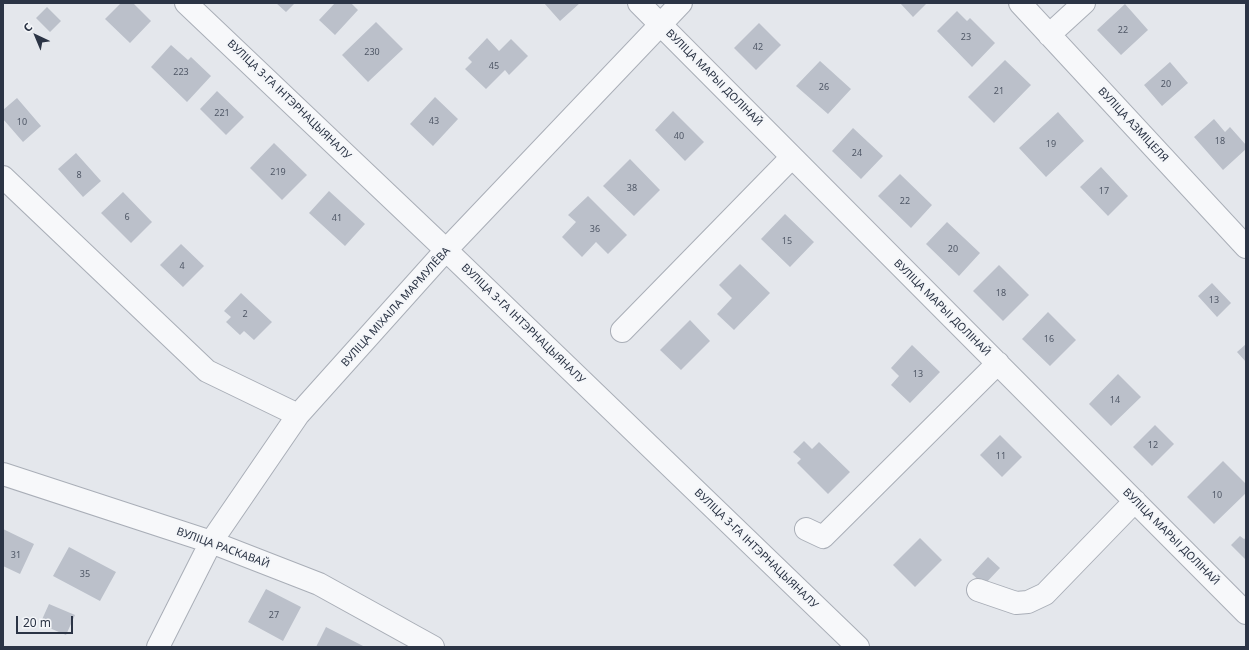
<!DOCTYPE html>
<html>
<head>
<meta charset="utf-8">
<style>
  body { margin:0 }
  #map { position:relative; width:1249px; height:650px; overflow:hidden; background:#e4e7ec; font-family:"Noto Sans",sans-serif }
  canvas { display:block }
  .frame { position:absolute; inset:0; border:4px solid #2b3445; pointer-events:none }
  .north { position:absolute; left:16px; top:16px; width:40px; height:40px; -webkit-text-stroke:3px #f4f6f9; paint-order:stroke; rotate:316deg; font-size:11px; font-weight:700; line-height:16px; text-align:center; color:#2b3445 }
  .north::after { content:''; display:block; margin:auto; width:14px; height:18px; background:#2b3445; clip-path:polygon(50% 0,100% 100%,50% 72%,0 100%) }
  .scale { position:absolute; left:16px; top:616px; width:57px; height:18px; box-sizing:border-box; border:2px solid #2b3445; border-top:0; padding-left:5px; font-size:12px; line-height:14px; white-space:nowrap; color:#2b3445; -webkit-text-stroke:3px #f4f6f9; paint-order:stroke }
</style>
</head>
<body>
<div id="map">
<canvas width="1249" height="650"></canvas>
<div class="frame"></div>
<div class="north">С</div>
<div class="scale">20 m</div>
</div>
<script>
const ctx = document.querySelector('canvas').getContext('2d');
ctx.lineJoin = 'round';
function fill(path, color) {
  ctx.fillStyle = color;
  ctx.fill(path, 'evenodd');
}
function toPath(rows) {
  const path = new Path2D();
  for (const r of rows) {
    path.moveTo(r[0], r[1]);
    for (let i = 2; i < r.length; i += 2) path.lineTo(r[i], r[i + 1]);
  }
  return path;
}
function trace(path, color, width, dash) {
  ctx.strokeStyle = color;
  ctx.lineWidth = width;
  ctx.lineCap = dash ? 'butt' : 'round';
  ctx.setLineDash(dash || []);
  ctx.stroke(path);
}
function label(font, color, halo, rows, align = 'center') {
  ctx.font = font + ' "Noto Sans",sans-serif';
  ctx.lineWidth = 3.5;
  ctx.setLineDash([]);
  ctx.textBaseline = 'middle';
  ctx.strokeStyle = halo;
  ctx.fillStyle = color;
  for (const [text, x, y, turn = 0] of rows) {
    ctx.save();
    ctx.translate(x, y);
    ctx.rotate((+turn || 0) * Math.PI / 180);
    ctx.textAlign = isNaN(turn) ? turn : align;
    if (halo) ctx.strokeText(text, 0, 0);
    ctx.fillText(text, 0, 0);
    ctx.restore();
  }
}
const building = toPath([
  [121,3,133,3,151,21,130,43,105,19],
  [276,3,295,3,286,12],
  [335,3,351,3,358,10,335,35,319,20],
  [544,3,580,3,560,21],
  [900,3,927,3,913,17],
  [1125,4,1148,30,1121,55,1097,30],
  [47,7,61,21,50,32,36,18],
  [957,11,967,21,970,18,995,43,972,67,937,31],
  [376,22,403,49,368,82,342,55],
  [759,23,781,45,756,70,734,48],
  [487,38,499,51,511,39,528,56,509,75,505,70,486,89,465,69,472,62,468,58],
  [171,45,188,60,191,57,211,76,187,102,151,67],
  [1005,60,1031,85,994,123,968,97],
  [820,61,851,89,828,114,796,86],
  [1170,62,1188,83,1162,106,1144,85],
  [217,91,244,117,226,135,200,109],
  [435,97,458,119,433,146,410,124],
  [17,98,41,126,23,142,3,119,3,110],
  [673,111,704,142,685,161,655,130],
  [1058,112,1084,141,1046,177,1019,148],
  [1214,119,1225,132,1230,127,1246,145,1246,149,1223,170,1194,137],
  [853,128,883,156,861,179,832,151],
  [274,143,307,175,282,200,250,168],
  [76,153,101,181,83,197,58,169],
  [630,159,660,190,634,216,603,186],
  [1101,167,1128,196,1108,216,1080,187],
  [900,174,932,205,911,228,878,196],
  [329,191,365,224,345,246,309,213],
  [123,192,152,222,131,243,101,213],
  [588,196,627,235,608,254,596,242,582,257,562,237,576,222,568,215],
  [785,214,814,242,790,267,761,239],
  [947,222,980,253,959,276,926,244],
  [181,244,204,266,183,287,160,265],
  [740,264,770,293,734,330,717,314,732,298,719,285],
  [999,265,1029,295,1003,321,973,291],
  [1212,283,1231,303,1217,317,1198,296],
  [241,293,272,322,254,340,244,331,240,335,226,322,231,317,224,311],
  [1048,312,1076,340,1050,366,1022,339],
  [690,320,710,341,681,370,660,350],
  [1246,344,1246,362,1237,352],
  [912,345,940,372,910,403,891,385,899,376,891,368],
  [1118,374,1141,397,1111,426,1089,404],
  [1155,425,1174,444,1152,466,1133,447],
  [1000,435,1022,457,1002,477,980,455],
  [804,441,812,449,819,442,850,472,828,494,797,463,801,459,793,452],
  [1223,461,1246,484,1246,493,1214,524,1187,497],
  [3,529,34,544,20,574,3,566],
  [1240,536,1244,539,1246,538,1246,560,1231,545],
  [920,538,942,560,915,587,893,565],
  [69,547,116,572,100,601,53,576],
  [988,557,1000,568,984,585,972,574],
  [266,589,301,607,283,641,248,622],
  [49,604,75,615,66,635,40,624],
  [326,627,365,647,316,647]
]);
const minor = toPath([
  [186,3,446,250,858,647],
  [639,3,1246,613],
  [1020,3,1246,247],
  [1049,35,1084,3],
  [3,177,207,371,298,415],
  [622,331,792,157],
  [3,474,211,542,319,584,433,647],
  [806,529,823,537,998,363],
  [978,590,1016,603,1028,602,1045,594,1135,501],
  [158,647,211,542,298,415,446,250,681,3]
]);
const numberNames = [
  ["22",1123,30],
  ["23",966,37],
  ["42",758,47],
  ["230",372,52],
  ["45",494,66],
  ["223",181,72],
  ["20",1166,84],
  ["26",824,87],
  ["21",999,91],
  ["221",222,113],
  ["43",434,121],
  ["10",22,122],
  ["40",679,136],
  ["18",1220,141],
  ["19",1051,144],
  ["24",857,153],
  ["219",278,172],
  ["8",79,175],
  ["38",632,188],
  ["17",1104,191],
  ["22",905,201],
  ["6",127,217],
  ["41",337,218],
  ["36",595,229],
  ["15",787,241],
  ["20",953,249],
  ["4",182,266],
  ["18",1001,293],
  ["13",1214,300],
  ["2",245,314],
  ["16",1049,339],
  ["13",918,374],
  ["14",1115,400],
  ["12",1153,445],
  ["11",1001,456],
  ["10",1217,495],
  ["31",16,555],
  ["35",85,574],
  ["27",274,615]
];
const streetNames = [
  ["ВУЛІЦА МАРЫІ ДОЛІНАЙ",714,78,45],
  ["ВУЛІЦА 3-ГА ІНТЭРНАЦЫЯНАЛУ",289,100,44],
  ["ВУЛІЦА АЗМІЦЕЛЯ",1133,125,47],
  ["ВУЛІЦА МІХАІЛА МАРМУЛЁВА",396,307,-48],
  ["ВУЛІЦА МАРЫІ ДОЛІНАЙ",942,308,45],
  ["ВУЛІЦА 3-ГА ІНТЭРНАЦЫЯНАЛУ",523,324,44],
  ["ВУЛІЦА МАРЫІ ДОЛІНАЙ",1171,537,45],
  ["ВУЛІЦА РАСКАВАЙ",223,548,20],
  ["ВУЛІЦА 3-ГА ІНТЭРНАЦЫЯНАЛУ",756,549,44]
];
fill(building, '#bbc0ca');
trace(minor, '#a9aeb7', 24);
trace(minor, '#f7f8fa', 22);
label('9px', '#4f5766', null, numberNames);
label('11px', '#2b3445', '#f4f6f9', streetNames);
</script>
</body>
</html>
